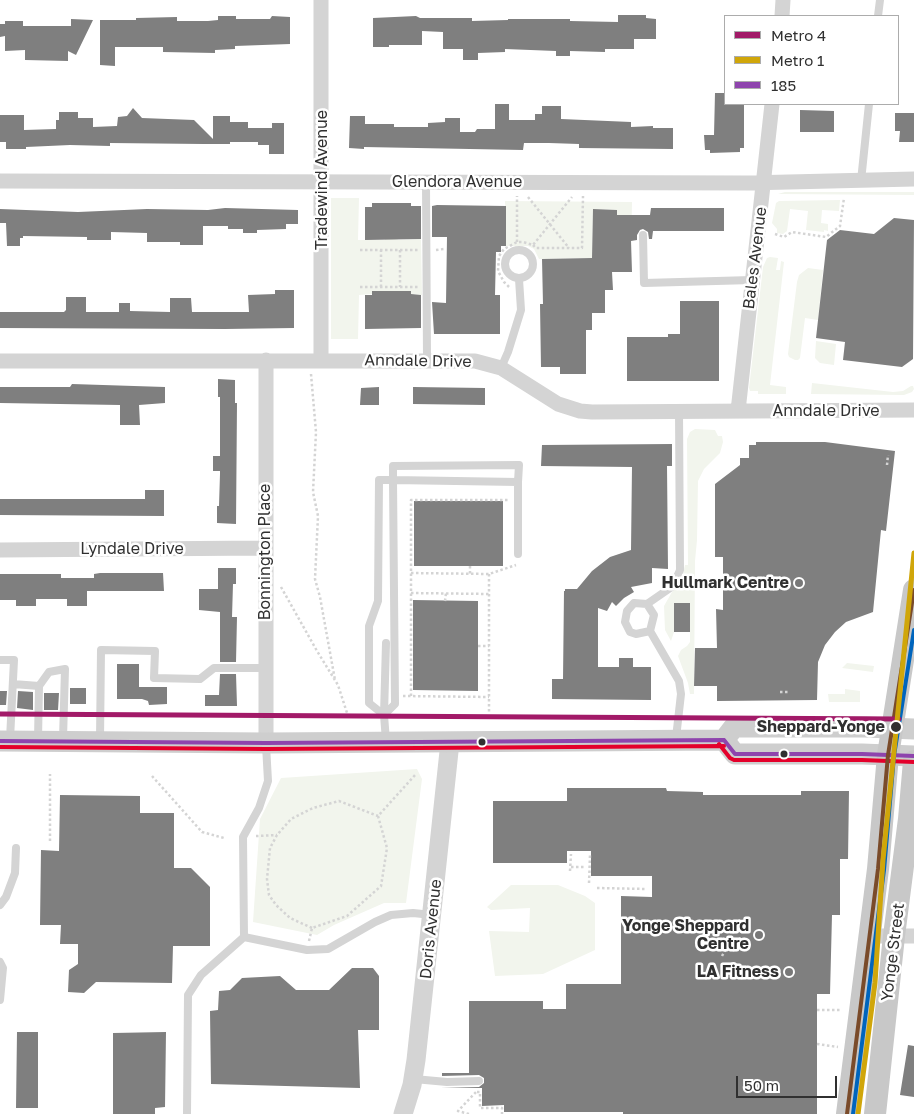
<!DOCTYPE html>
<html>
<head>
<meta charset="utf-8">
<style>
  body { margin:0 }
  #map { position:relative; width:914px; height:1114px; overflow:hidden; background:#fff; font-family:"Golos Text",sans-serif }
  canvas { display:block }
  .legend { position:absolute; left:724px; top:15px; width:175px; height:90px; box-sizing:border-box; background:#fff; border:1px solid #acacac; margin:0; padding:6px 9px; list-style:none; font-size:15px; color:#303030 }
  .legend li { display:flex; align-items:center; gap:10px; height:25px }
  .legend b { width:25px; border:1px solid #acacac }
  .scale { position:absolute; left:736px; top:1076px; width:101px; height:22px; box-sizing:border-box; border:2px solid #303030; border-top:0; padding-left:6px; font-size:15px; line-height:18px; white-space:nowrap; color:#303030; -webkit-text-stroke:4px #fff; paint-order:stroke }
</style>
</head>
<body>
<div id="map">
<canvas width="914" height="1114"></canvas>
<ul class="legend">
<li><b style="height:6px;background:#a21a68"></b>Metro 4</li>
<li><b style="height:6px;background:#d0a60a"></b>Metro 1</li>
<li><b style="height:6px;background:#8e44ad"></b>185</li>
</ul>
<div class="scale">50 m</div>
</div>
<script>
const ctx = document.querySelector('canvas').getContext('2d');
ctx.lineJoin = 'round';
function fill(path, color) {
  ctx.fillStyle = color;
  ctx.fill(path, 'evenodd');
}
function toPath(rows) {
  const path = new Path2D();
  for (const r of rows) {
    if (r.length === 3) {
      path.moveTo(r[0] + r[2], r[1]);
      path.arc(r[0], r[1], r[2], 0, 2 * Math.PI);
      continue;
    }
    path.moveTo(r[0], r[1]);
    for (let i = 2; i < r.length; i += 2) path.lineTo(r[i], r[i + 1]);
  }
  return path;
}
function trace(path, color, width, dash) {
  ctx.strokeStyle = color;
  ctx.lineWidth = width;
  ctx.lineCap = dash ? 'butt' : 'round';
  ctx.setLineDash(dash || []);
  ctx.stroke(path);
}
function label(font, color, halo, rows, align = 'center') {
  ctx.font = font + ' "Golos Text",sans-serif';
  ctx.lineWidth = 5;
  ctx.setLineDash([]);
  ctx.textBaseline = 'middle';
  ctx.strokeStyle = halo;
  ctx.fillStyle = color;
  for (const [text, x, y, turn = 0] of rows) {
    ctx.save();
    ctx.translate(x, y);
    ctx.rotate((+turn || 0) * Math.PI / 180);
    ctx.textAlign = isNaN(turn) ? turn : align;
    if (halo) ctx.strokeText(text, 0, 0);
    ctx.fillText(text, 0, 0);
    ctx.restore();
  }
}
const green = toPath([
  [785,192,914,192,914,195,778,194],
  [331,198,359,198,358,240,385,240,385,236,399,240,421,239,422,295,411,294,411,291,359,295,358,339,331,339],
  [840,200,839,211,822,210,821,223,828,224,828,231,824,230,824,232,806,230,808,211,790,209,787,231,783,234,777,233,777,229,772,223,776,203,779,201],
  [505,201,632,202,631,254,616,254,616,210,593,209,592,258,542,259,539,259,534,249,528,246,506,246],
  [770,257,778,258,776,270,780,270,781,261,784,262,770,385,786,387,786,394,758,394,758,391,750,391,749,388,763,267,767,258],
  [808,268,823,270,818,320,805,318,800,358,798,360,795,360,789,357,788,354,797,282,799,275],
  [816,341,836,344,834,365,820,363,815,358],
  [812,383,893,392,903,391,911,386,913,386,914,389,912,392,904,395,811,394],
  [695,429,715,430,718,436,722,436,723,442,720,453,704,469,698,481,697,540,695,561,694,694,690,694,688,683,678,656,681,650,687,646,690,642,690,603,674,603,674,632,671,641,665,630,664,606,672,592,682,578,685,565,688,565,687,439,690,432],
  [847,663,874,666,873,672,842,668],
  [845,689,860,691,860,702,829,702,828,694,845,694],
  [417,769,422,779,406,903,384,903,334,925,317,935,253,922,260,819,281,778],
  [511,885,558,885,585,896,595,903,595,950,543,974,495,976,489,931,529,932,530,908,491,910,487,907]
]);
const building = toPath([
  [618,15,646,15,646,18,656,19,656,39,634,39,634,49,605,49,605,52,570,51,570,56,556,56,556,51,505,49,505,52,478,53,478,60,463,60,463,49,443,49,443,32,422,31,422,45,389,45,389,47,373,47,373,18,416,16,420,18,472,18,472,21,508,20,508,19,570,19,570,21,618,22],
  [218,16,236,16,236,19,270,19,272,16,290,17,290,44,235,46,235,49,215,50,215,53,163,52,163,47,115,47,115,66,100,65,100,20,136,20,136,18,177,17,177,21,208,21,218,20],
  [71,19,93,20,76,55,68,51,68,61,25,60,25,50,5,51,5,36,0,37,0,24,5,24,5,21,23,21,23,26,71,26],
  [715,93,725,93,725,104,744,104,744,148,740,148,740,152,710,153,710,150,705,150,704,135,714,135],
  [495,104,509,104,509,120,535,120,535,114,542,114,542,106,561,106,561,119,631,122,631,127,653,126,653,128,673,128,673,149,579,148,579,144,549,143,524,143,523,150,364,147,364,149,349,148,350,116,365,116,365,124,394,124,394,127,428,127,428,123,445,122,445,118,460,118,460,132,475,132,477,129,495,129],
  [133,108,142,118,194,120,213,139,213,116,230,116,230,122,248,122,248,128,272,128,272,123,284,123,284,154,269,154,269,145,258,145,258,142,230,142,230,144,203,144,110,143,110,146,70,145,26,147,26,149,6,149,6,142,0,142,0,115,24,115,24,130,56,129,56,120,59,120,59,112,78,112,78,118,93,118,93,127,117,126,118,117,127,116],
  [800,110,834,111,834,132,800,132],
  [895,113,914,113,914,142,899,142,900,131,895,131],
  [372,203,411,203,411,206,421,206,421,239,365,240,365,207,372,207],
  [437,205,506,206,506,246,501,246,501,252,496,252,495,295,500,295,500,334,434,334,432,302,446,303,447,237,432,237,432,206],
  [225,208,298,210,298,224,286,224,286,229,257,230,257,233,243,233,243,229,228,229,228,226,203,226,203,245,180,245,180,242,147,242,147,233,111,232,111,240,87,240,87,237,23,236,23,238,20,238,20,246,7,246,6,223,0,223,0,209,78,212,147,209,208,210],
  [651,208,724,208,724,231,653,231,652,239,649,239,648,232,643,229,640,230,637,235,637,240,631,241,632,272,612,272,613,290,605,290,605,313,592,313,592,330,586,330,586,374,560,374,560,367,541,367,540,304,543,304,542,259,592,258,593,209,617,210,617,215,650,215],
  [894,218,914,220,913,359,902,367,843,360,845,342,816,338,827,240,840,230,874,234],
  [275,290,294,290,294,328,225,329,0,328,0,312,64,312,66,310,66,297,86,297,86,312,119,312,119,303,130,303,130,311,170,312,170,298,191,298,192,312,249,312,248,295,275,294],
  [372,291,411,291,411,294,421,295,421,328,365,329,365,295,372,295],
  [680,301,719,301,719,381,627,381,627,337,668,337,668,334,680,334],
  [218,379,235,380,235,403,237,403,236,524,217,523,217,506,219,506,220,474,220,471,213,471,213,456,220,456,220,397,218,397],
  [72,384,165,387,165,403,139,405,140,425,120,425,120,405,0,403,0,387,70,387],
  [379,387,379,405,360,405,361,388],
  [413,387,485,388,485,405,413,404],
  [756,442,825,442,895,451,886,531,881,530,873,612,846,622,835,632,825,645,818,662,817,700,717,701,717,686,694,686,695,648,717,648,716,609,723,610,723,557,715,557,715,484,740,465,740,458,749,458,749,445,756,445],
  [672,444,672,466,667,466,668,569,652,568,652,583,631,587,634,592,624,598,616,606,612,602,607,611,598,608,598,667,619,667,619,658,633,658,633,667,651,667,651,700,552,699,552,679,563,679,564,591,565,591,565,589,577,589,592,571,610,557,631,550,632,467,541,466,542,445],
  [145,490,164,490,164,516,0,515,0,499,145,499],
  [414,501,503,501,503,566,414,566],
  [218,568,236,568,236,584,233,584,232,617,237,617,236,662,220,662,220,612,199,610,199,589,218,589],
  [100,573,163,573,164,591,87,591,87,606,67,606,67,599,36,599,36,606,16,606,16,600,0,600,0,574,61,574,61,578,94,578,94,574],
  [413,600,478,601,478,691,413,690],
  [674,603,690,603,690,632,674,632],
  [117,664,139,664,139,687,167,687,167,704,149,705,148,701,142,699,117,699],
  [220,674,236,674,237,706,205,706,205,695,219,695],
  [70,688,86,688,86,704,70,704],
  [0,691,7,691,6,705,0,705],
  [18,691,33,692,33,710,17,708],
  [44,693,59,693,58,710,44,710],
  [567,788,666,788,667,791,703,792,703,795,801,795,801,791,849,791,848,859,840,859,840,915,832,915,830,994,817,994,817,1114,623,1114,623,1112,504,1112,504,1105,482,1106,482,1088,441,1088,479,1087,484,1083,484,1078,479,1075,442,1076,442,1073,469,1073,469,1001,543,1001,543,1009,566,1009,566,984,621,984,621,896,652,897,652,876,591,876,591,851,567,851,567,863,493,863,493,801,567,801],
  [60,795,140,796,140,813,174,813,174,868,191,868,210,887,210,946,173,946,172,983,96,982,84,993,68,992,69,970,78,964,78,944,60,944,61,925,40,925,41,850,59,851],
  [352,968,373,968,379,976,379,1030,358,1030,360,1088,211,1084,210,1011,218,1010,219,991,230,990,242,978,280,976,296,990,329,990],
  [17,1032,38,1032,38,1108,16,1108],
  [166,1032,165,1107,155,1108,155,1114,113,1114,113,1033],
  [908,1045,914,1046,914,1097,900,1095]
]);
const path = toPath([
  [528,197,569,248],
  [775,234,784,237,792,232,826,237,840,226,844,198],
  [517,242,517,196],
  [533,245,536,248,582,248,583,196],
  [360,250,418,250],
  [400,250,400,287],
  [436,250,444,249],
  [360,287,418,287],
  [381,287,381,250],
  [509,287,504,282,498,271,499,256,504,249,517,242,523,242,533,245,572,197],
  [311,374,316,432,313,492,318,516,315,579,320,597,335,680],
  [887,465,888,455],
  [470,566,470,574],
  [411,573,489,574,516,565],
  [489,574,489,713],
  [281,587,317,651,338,685,348,716],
  [411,593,489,594],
  [445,601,446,593],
  [478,646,489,646],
  [780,692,789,692],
  [403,696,489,697],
  [411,696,411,500,509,500],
  [152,776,202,832,224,838],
  [256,836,277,835],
  [50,841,50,774],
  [571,867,584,867],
  [570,871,571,854],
  [589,883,590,855],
  [597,888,647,889],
  [312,928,290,918,276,905,269,895,267,879,270,848,277,835,291,819,313,808,339,801,378,816],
  [309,941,312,928,347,916,381,886,387,848,378,816,416,774],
  [722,956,728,945],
  [817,1010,841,1010],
  [817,1044,838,1047],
  [477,1092,480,1092,480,1108,502,1108,502,1114],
  [469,1114,458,1111,476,1092,474,1092]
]);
const service = toPath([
  [878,16,880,0],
  [861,181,869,104],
  [426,182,427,360],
  [643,235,644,283,752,280],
  [519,264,14],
  [501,368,508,352,521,310,519,279],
  [518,482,518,554],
  [647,604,673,586,680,570,679,411],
  [650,631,636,634,630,632,625,622,627,611,634,603,647,604,654,615,650,631,679,681,681,694,676,738],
  [386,643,384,715,386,741],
  [0,660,14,660,10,739],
  [13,684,39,686],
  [384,715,395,704,393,480,518,482,519,465,393,466,393,480,379,480,378,601,369,626,369,703,384,715],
  [38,740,39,686,49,672,65,669,63,739],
  [100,740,101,650,155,651,154,678,200,679,214,668,265,668],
  [0,905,6,897,15,873,16,848],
  [244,937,307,950,328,949,375,922,391,915,413,913,432,915],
  [0,962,3,968,0,1000],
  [414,1079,447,1082,479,1081],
  [187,1114,188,995,201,975,244,937,243,837,259,808,268,781,266,745]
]);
const minor = toPath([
  [782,16,783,0],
  [0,181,747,183,914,179],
  [266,360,266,743],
  [321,360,321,0],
  [0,361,475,361,501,368,558,404,580,411,592,412,914,410],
  [738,411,772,104],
  [0,550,265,548],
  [870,936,914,936]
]);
const tertiary = toPath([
  [403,1114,412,1085,416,1060,450,742]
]);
const secondary = toPath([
  [724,740,735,754,862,754,914,756],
  [724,740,734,727,865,727,914,729],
  [0,741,266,743,724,740]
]);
const primary = toPath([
  [847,1114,878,869,888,755,914,590],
  [875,1114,894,936,909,819,914,761]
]);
const bus1 = toPath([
  [724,740,735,754,862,754,914,756],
  [0,741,266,743,724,740]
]);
const bus2 = toPath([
  [719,744,730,758,734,760,862,760,914,762],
  [0,747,266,749,724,746]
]);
const bus3 = toPath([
  [847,1114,878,869,888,755,914,590]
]);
const bus4 = toPath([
  [853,1114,884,870,894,756,914,630]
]);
const metro1 = toPath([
  [0,714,899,719]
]);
const metro2 = toPath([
  [858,1114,875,983,883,860,914,553]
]);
const markers = [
  [799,583,5,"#787878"],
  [896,727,6,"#303030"],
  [482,742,4.5,"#303030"],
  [784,754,4.5,"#303030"],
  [759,935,5,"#787878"],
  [789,972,5,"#787878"]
];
const streetNames = [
  ["Tradewind Avenue",322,180,-90],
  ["Glendora Avenue",457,182],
  ["Bales Avenue",755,258,-83],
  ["Anndale Drive",418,361,1],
  ["Anndale Drive",826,411],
  ["Lyndale Drive",132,549],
  ["Bonnington Place",265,552,-90],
  ["Doris Avenue",431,929,-84],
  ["Yonge Street",893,952,-83]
];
const poiNames = [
  ["Hullmark Centre",789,583],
  ["Yonge Sheppard",749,926],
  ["Centre",749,944],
  ["LA Fitness",779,972]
];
const stopNames = [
  ["Sheppard-Yonge",885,727]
];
fill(green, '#f2f5ed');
fill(building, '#7f7f7f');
trace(path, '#d4d4d4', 2.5, [2.5, 2.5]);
trace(service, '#d4d4d4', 8);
trace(minor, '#d4d4d4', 15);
trace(tertiary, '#d4d4d4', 19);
trace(secondary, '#cecece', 21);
trace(primary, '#c8c8c8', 22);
trace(bus1, '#8e44ad', 4);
trace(bus2, '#e4002b', 4);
trace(bus3, '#7a4b2a', 4);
trace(bus4, '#0065bd', 4);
trace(metro1, '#a21a68', 5);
trace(metro2, '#d0a60a', 5);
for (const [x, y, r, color] of markers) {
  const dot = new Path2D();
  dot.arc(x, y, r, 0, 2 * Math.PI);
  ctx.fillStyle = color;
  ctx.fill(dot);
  trace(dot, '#fff', 2);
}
label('16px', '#303030', '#fff', streetNames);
label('bold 16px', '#303030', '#fff', poiNames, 'right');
label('bold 16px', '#303030', '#fff', stopNames, 'right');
</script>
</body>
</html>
